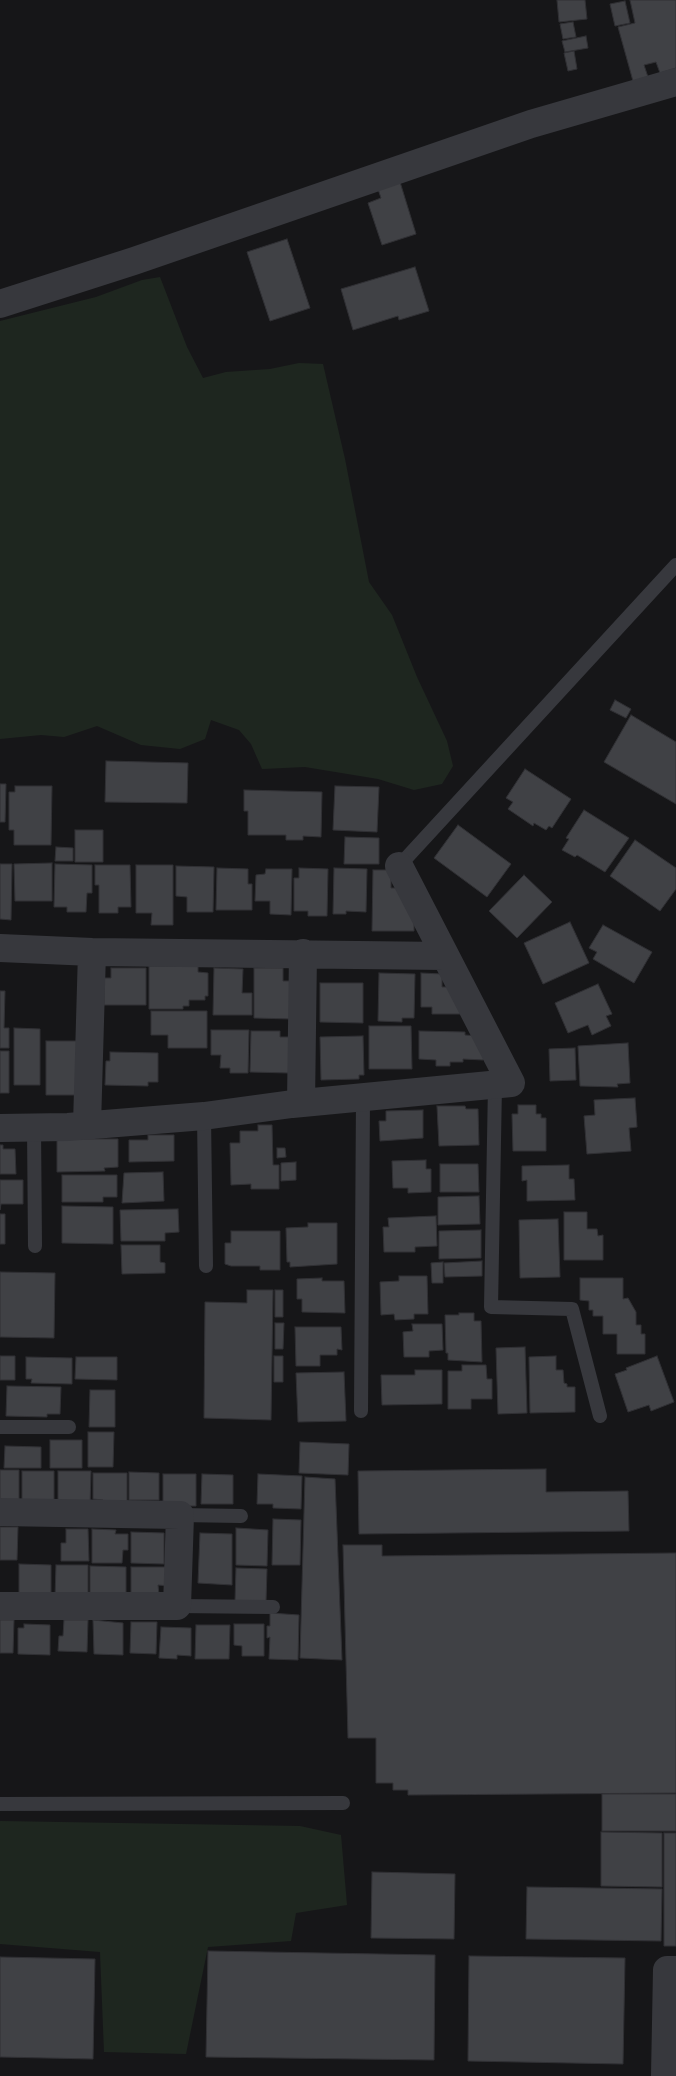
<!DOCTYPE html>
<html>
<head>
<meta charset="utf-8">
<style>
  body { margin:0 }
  canvas { display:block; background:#161618 }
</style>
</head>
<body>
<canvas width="676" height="2076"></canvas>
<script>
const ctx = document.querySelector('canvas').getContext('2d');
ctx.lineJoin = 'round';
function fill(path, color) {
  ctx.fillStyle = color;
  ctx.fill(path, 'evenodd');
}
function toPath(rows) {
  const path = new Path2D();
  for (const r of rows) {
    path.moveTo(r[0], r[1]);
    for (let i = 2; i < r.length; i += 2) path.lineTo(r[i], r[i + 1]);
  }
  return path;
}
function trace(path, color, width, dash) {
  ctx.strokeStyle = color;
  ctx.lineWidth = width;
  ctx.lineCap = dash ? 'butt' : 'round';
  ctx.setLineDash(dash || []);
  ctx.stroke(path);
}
const green = toPath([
  [160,277,187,347,203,378,226,372,270,369,299,363,323,364,345,459,369,582,392,615,417,677,447,741,453,766,442,784,414,790,378,779,305,767,262,769,251,744,239,730,211,720,205,739,180,749,141,745,97,726,64,737,41,735,0,739,0,321,96,297,142,280],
  [0,1821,300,1826,341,1835,347,1905,296,1913,291,1941,208,1947,186,2054,104,2052,100,1952,0,1944]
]);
const building = toPath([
  [557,0,585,0,587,19,559,22,557,0],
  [630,0,676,0,676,68,660,73,656,62,644,65,648,77,633,81,618,27,635,23,630,0],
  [625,1,630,23,615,26,610,4,625,1],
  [573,22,576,37,563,39,560,24,573,22],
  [586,36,588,48,565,52,562,41,586,36],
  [574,51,577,69,568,71,564,53,574,51],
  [400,182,416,234,382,245,368,203,381,198,378,189,400,182],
  [287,239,310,308,270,321,247,252,287,239],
  [415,267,429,311,399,320,398,316,353,330,341,289,415,267],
  [615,700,631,709,626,718,610,710,615,700],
  [631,715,676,742,676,804,604,762,631,715],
  [106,761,188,763,187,803,105,802,106,761],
  [525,769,571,799,552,828,549,826,546,830,534,823,533,826,508,809,513,802,506,798,525,769],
  [0,784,6,784,5,822,0,822,0,784],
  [15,786,52,786,51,845,14,845,14,830,9,830,9,792,15,792,15,786],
  [335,786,379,787,377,832,333,830,335,786],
  [244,790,322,792,321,837,303,836,303,840,286,840,286,835,248,835,248,811,244,811,244,790],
  [584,810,629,838,605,872,577,855,575,857,562,850,569,839,566,838,584,810],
  [458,825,511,864,487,897,434,858,458,825],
  [75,830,103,830,103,862,75,862,75,830],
  [345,837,379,838,379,864,344,864,345,837],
  [635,840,676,868,676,889,660,911,610,876,635,840],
  [56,847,73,848,73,861,55,861,56,847],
  [52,863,52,901,15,901,14,864,52,863],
  [0,864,12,864,11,920,0,919,0,864],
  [55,864,92,865,92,893,87,893,86,912,67,912,67,907,54,907,55,864],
  [95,865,130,865,131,907,118,907,118,913,99,913,99,885,95,885,95,865],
  [136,865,173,865,173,925,151,925,152,913,136,913,136,865],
  [176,866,214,867,213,912,187,912,187,897,176,896,176,866],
  [217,868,248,869,248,884,252,884,252,910,216,910,217,868],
  [299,868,328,869,327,916,308,916,308,911,294,911,294,878,299,878,299,868],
  [334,868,367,869,366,912,346,911,346,914,333,914,334,868],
  [266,869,292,869,291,915,270,914,270,901,255,901,256,875,265,874,266,869],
  [373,870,391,870,391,888,406,888,414,907,414,931,372,931,373,870],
  [524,875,552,902,517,938,489,911,524,875],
  [570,922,589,963,543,984,524,943,570,922],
  [603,925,652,952,634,983,593,959,597,952,589,948,603,925],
  [149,966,198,966,198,972,208,973,208,996,205,996,205,1000,189,1000,189,1006,183,1006,183,1009,149,1009,149,966],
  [111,968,146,968,146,1005,104,1005,104,978,111,978,111,968],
  [214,968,243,969,242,993,252,993,252,1015,213,1015,214,968],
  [254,968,283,968,283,981,292,981,292,1019,254,1018,254,968],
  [379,973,415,974,414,1018,402,1018,402,1022,378,1021,379,973],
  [421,973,442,974,442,987,454,987,460,998,460,1014,432,1014,432,1007,421,1007,421,973],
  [320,983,363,983,363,1023,320,1022,320,983],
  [598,984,612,1014,606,1016,611,1026,592,1035,588,1025,568,1033,555,1003,598,984],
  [0,991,5,991,4,1028,9,1028,9,1048,0,1048,0,991],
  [151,1011,207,1011,207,1048,168,1048,168,1035,151,1035,151,1011],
  [369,1026,411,1026,412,1069,369,1069,369,1026],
  [14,1028,40,1029,40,1085,14,1085,14,1028],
  [211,1030,249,1030,248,1073,230,1073,230,1068,220,1068,221,1055,211,1055,211,1030],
  [251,1031,280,1031,280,1037,289,1037,289,1073,250,1072,251,1031],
  [419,1031,465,1032,465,1035,477,1036,487,1053,483,1060,463,1059,463,1062,450,1062,450,1066,436,1066,436,1060,419,1059,419,1031],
  [363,1036,364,1075,359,1075,359,1079,321,1080,320,1037,363,1036],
  [46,1041,78,1041,77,1095,46,1095,46,1041],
  [628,1043,630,1083,617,1084,618,1087,580,1086,578,1046,628,1043],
  [575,1048,576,1080,550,1081,549,1049,575,1048],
  [0,1051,9,1051,9,1093,0,1093,0,1051],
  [110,1052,158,1053,158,1082,148,1082,148,1086,105,1085,106,1061,110,1061,110,1052],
  [635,1098,637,1127,629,1128,631,1151,587,1154,584,1116,595,1115,594,1100,635,1098],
  [518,1105,536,1105,536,1114,541,1114,541,1118,546,1118,546,1151,513,1151,512,1114,518,1114,518,1105],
  [437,1106,465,1106,466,1109,478,1109,479,1145,439,1146,437,1106],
  [423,1110,423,1138,380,1141,379,1121,386,1121,386,1111,423,1110],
  [258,1125,272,1125,273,1165,279,1165,279,1189,251,1189,251,1184,231,1185,230,1143,240,1143,240,1131,258,1131,258,1125],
  [148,1135,174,1135,174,1161,129,1162,129,1140,148,1140,148,1135],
  [57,1139,118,1139,118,1167,104,1168,105,1171,57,1172,57,1139],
  [0,1145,3,1145,3,1149,15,1149,16,1174,0,1174,0,1145],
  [277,1148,285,1148,286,1157,277,1158,277,1148],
  [426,1160,426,1169,431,1169,431,1192,408,1193,408,1188,393,1188,392,1161,426,1160],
  [296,1162,296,1180,281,1181,281,1163,296,1162],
  [440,1164,478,1164,479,1192,440,1192,440,1164],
  [569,1165,569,1179,574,1179,575,1200,527,1201,527,1180,522,1181,522,1166,569,1165],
  [163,1172,164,1201,122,1203,124,1173,163,1172],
  [62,1175,117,1175,117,1197,103,1197,103,1202,62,1202,62,1175],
  [0,1180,23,1180,23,1204,1,1204,0,1210,0,1180],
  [479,1196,480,1224,438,1225,438,1197,479,1196],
  [62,1206,113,1207,113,1244,62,1243,62,1206],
  [178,1209,179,1232,165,1233,165,1241,121,1241,120,1210,178,1209],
  [564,1212,587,1212,587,1229,597,1229,598,1236,603,1235,603,1260,564,1260,564,1212],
  [0,1214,5,1214,5,1244,0,1244,0,1214],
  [436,1216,437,1246,415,1247,415,1252,384,1252,383,1227,389,1227,388,1218,436,1216],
  [558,1219,560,1277,520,1278,519,1220,558,1219],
  [308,1223,337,1223,337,1264,290,1267,290,1262,287,1262,286,1228,308,1227,308,1223],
  [481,1230,481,1258,439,1259,439,1231,481,1230],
  [231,1231,280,1231,280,1270,260,1270,260,1266,231,1266,225,1264,225,1243,231,1243,231,1231],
  [121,1245,160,1245,160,1262,165,1263,165,1273,122,1274,121,1245],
  [482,1261,482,1276,445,1277,444,1263,482,1261],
  [443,1262,443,1283,432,1283,431,1263,443,1262],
  [0,1272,55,1273,54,1338,0,1337,0,1272],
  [399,1276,427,1276,428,1314,414,1314,414,1319,395,1320,394,1314,381,1315,380,1282,399,1281,399,1276],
  [322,1278,322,1281,344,1281,345,1313,302,1312,302,1299,297,1299,297,1279,322,1278],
  [580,1278,623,1278,623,1299,628,1298,636,1312,636,1325,641,1325,641,1334,645,1334,645,1354,617,1354,617,1334,603,1334,603,1316,593,1316,593,1310,589,1310,589,1301,580,1300,580,1278],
  [247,1290,273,1290,271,1420,204,1418,205,1302,247,1303,247,1290],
  [275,1290,283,1290,283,1317,275,1317,275,1290],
  [459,1313,474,1313,474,1321,481,1321,482,1362,448,1360,448,1353,446,1353,445,1315,459,1315,459,1313],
  [275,1323,284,1323,283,1349,275,1349,275,1323],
  [412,1324,442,1324,443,1350,429,1351,429,1357,404,1357,403,1332,413,1331,412,1324],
  [295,1327,341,1327,342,1350,337,1349,337,1355,320,1355,320,1366,296,1366,295,1327],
  [525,1347,527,1413,498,1414,496,1348,525,1347],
  [0,1356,15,1356,15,1380,0,1380,0,1356],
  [274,1356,283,1356,283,1382,274,1382,274,1356],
  [556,1356,556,1370,563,1370,564,1383,567,1384,567,1387,575,1387,575,1412,530,1413,529,1357,556,1356],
  [657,1356,674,1402,651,1411,649,1405,628,1412,615,1374,627,1370,626,1368,657,1356],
  [26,1357,72,1358,72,1384,31,1383,32,1379,26,1379,26,1357],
  [76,1357,117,1357,117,1380,75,1379,76,1357],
  [462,1365,486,1365,487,1379,492,1379,492,1399,471,1399,471,1409,448,1409,448,1371,462,1371,462,1365],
  [415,1370,442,1370,442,1404,382,1405,381,1375,415,1375,415,1370],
  [344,1372,346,1421,298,1422,296,1373,344,1372],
  [7,1386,61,1387,60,1414,47,1414,47,1417,6,1416,7,1386],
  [90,1390,115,1390,115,1427,89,1427,90,1390],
  [88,1432,114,1432,113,1467,88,1467,88,1432],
  [50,1440,82,1440,82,1468,50,1468,50,1440],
  [300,1442,349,1444,348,1475,299,1473,300,1442],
  [5,1446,41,1447,41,1468,4,1468,5,1446],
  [546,1469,546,1492,628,1491,629,1531,359,1534,358,1471,546,1469],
  [0,1470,19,1470,19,1502,0,1501,0,1470],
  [22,1471,54,1471,54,1504,22,1503,22,1471],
  [58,1471,91,1471,90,1505,58,1504,58,1471],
  [129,1472,159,1473,159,1500,129,1500,129,1472],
  [93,1473,127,1473,127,1505,103,1505,103,1500,93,1499,93,1473],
  [163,1474,196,1474,196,1506,163,1506,163,1474],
  [202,1474,233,1475,233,1504,201,1504,202,1474],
  [258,1474,302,1476,301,1509,273,1508,273,1504,257,1504,258,1474],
  [305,1477,335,1479,342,1660,300,1658,305,1477],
  [273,1519,301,1520,300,1565,272,1565,273,1519],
  [0,1527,18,1527,17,1560,0,1560,0,1527],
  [236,1528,268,1530,267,1566,236,1565,236,1528],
  [66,1529,88,1529,89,1561,61,1561,61,1543,66,1543,66,1529],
  [92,1529,116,1530,115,1534,128,1534,128,1550,123,1550,122,1563,92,1563,92,1529],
  [131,1532,164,1533,164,1564,131,1563,131,1532],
  [200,1533,232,1534,232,1585,198,1583,200,1533],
  [343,1545,382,1545,382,1556,676,1553,676,1793,408,1795,408,1790,393,1790,393,1783,376,1783,376,1738,348,1738,343,1545],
  [19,1564,51,1565,51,1596,19,1596,19,1564],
  [56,1565,88,1565,88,1598,55,1598,56,1565],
  [90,1566,126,1567,126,1596,90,1598,90,1566],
  [131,1567,170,1567,170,1586,158,1585,159,1595,131,1599,131,1567],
  [236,1568,267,1569,266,1601,235,1601,236,1568],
  [270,1613,299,1615,298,1660,269,1659,270,1637,267,1638,267,1626,270,1626,270,1613],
  [0,1620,14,1620,13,1653,0,1653,0,1620],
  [64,1620,88,1620,87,1652,58,1651,59,1636,63,1636,64,1620],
  [93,1620,123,1623,123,1655,94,1654,93,1620],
  [131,1622,157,1622,156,1654,130,1653,131,1622],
  [24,1624,50,1625,50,1655,18,1654,18,1628,24,1628,24,1624],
  [234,1624,264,1624,264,1656,242,1656,242,1646,234,1645,234,1624],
  [196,1625,230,1625,229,1659,195,1659,196,1625],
  [161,1627,191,1628,191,1656,177,1655,177,1659,159,1658,161,1627],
  [602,1794,676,1794,676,1831,602,1831,602,1794],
  [601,1832,662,1833,662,1887,601,1886,601,1832],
  [664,1833,676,1833,676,1946,664,1946,664,1833],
  [372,1872,455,1874,454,1939,371,1938,372,1872],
  [527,1887,662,1889,661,1941,526,1939,527,1887],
  [208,1951,435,1955,434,2060,206,2057,208,1951],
  [469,1956,625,1958,623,2064,468,2061,469,1956],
  [0,1957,95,1959,93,2059,0,2057,0,1957]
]);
const service = toPath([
  [399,866,676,565],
  [495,1085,491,1307,572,1309,600,1416],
  [204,1116,206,1266],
  [34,1127,35,1246],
  [361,1411,363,1097],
  [0,1427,69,1427],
  [180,1515,241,1516],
  [177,1606,273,1607],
  [0,1804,343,1803]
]);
const minor = toPath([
  [0,304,134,261,531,124,676,82],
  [0,948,92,952,445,956],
  [301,1103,303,953],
  [87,1125,92,952],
  [0,1128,68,1127,204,1116,292,1104,511,1083,399,866],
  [0,1512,180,1515,177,1606,0,1606],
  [665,2076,667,1970,676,1970]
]);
fill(green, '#1e261f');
fill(building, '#404145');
trace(building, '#303034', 1);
trace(service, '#37383d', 14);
trace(minor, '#37383d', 28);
</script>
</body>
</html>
